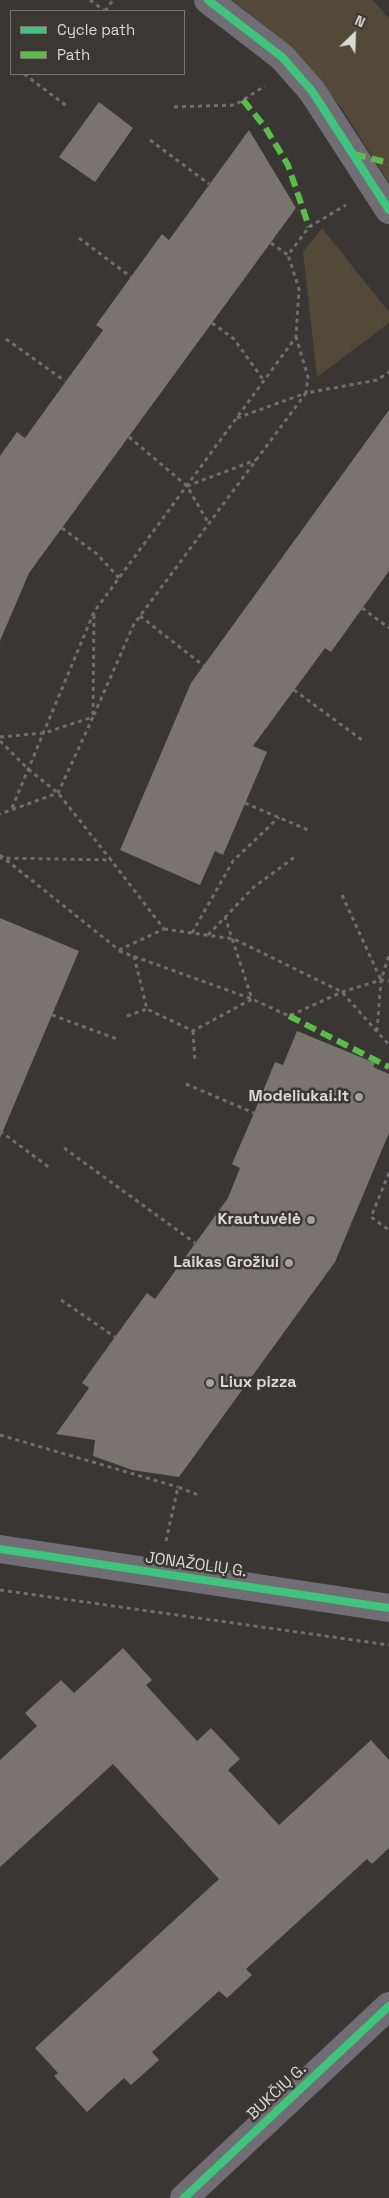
<!DOCTYPE html>
<html>
<head>
<meta charset="utf-8">
<style>
  body { margin:0 }
  #map { position:relative; width:389px; height:2198px; overflow:hidden; background:#393633; font-family:"Space Grotesk",sans-serif }
  canvas { display:block }
  .legend { position:absolute; left:10px; top:10px; width:175px; height:65px; box-sizing:border-box; background:#3b3731; border:1px solid #7b7873; margin:0; padding:6px 9px; list-style:none; font-size:15px; color:#dcdad5 }
  .legend li { display:flex; align-items:center; gap:10px; height:25px }
  .legend b { width:25px; border:1px solid #7b7873 }
  .north { position:absolute; left:329px; top:10px; width:50px; height:50px; -webkit-text-stroke:4px #3b3731; paint-order:stroke; rotate:24deg; font-size:14px; font-weight:700; line-height:20px; text-align:center; color:#dcdad5 }
  .north::after { content:''; display:block; margin:auto; width:18px; height:22px; background:#dcdad5; clip-path:polygon(50% 0,100% 100%,50% 72%,0 100%) }
</style>
</head>
<body>
<div id="map">
<canvas width="389" height="2198"></canvas>
<ul class="legend">
<li><b style="height:6px;background:#40c37c"></b>Cycle path</li>
<li><b style="height:6px;background:#5cbc4b"></b>Path</li>
</ul>
<div class="north">N</div>
</div>
<script>
const ctx = document.querySelector('canvas').getContext('2d');
ctx.lineJoin = 'round';
function fill(path, color) {
  ctx.fillStyle = color;
  ctx.fill(path, 'evenodd');
}
function toPath(rows) {
  const path = new Path2D();
  for (const r of rows) {
    path.moveTo(r[0], r[1]);
    for (let i = 2; i < r.length; i += 2) path.lineTo(r[i], r[i + 1]);
  }
  return path;
}
function trace(path, color, width, dash) {
  ctx.strokeStyle = color;
  ctx.lineWidth = width;
  ctx.lineCap = dash ? 'butt' : 'round';
  ctx.setLineDash(dash || []);
  ctx.stroke(path);
}
function label(font, color, halo, rows, align = 'center') {
  ctx.font = font + ' "Space Grotesk",sans-serif';
  ctx.lineWidth = 5;
  ctx.setLineDash([]);
  ctx.textBaseline = 'middle';
  ctx.strokeStyle = halo;
  ctx.fillStyle = color;
  for (const [text, x, y, turn = 0] of rows) {
    ctx.save();
    ctx.translate(x, y);
    ctx.rotate((+turn || 0) * Math.PI / 180);
    ctx.textAlign = isNaN(turn) ? turn : align;
    if (halo) ctx.strokeText(text, 0, 0);
    ctx.fillText(text, 0, 0);
    ctx.restore();
  }
}
const green = toPath([
  [232,0,373,0,389,19,389,183,341,107,280,38],
  [322,228,389,312,389,323,317,377,303,252]
]);
const building = toPath([
  [99,102,133,128,95,182,59,157],
  [249,130,296,208,29,573,0,641,0,456,17,432,25,438,103,330,96,325,162,234,169,240],
  [389,410,389,571,331,652,325,648,253,746,267,752,223,855,215,851,200,885,120,850,191,683],
  [0,918,79,951,0,1138],
  [297,1031,375,1063,373,1067,389,1074,389,1133,335,1262,179,1477,132,1470,93,1456,95,1440,56,1434,89,1388,82,1383,115,1337,147,1293,155,1299,228,1198,240,1168,232,1164,254,1113,275,1062,283,1065],
  [123,1648,152,1680,146,1685,197,1741,211,1728,240,1759,228,1770,279,1825,371,1740,389,1760,389,1848,372,1864,367,1859,246,1969,252,1975,227,1998,219,1991,152,2052,159,2060,131,2085,124,2078,87,2112,54,2076,58,2073,35,2048,219,1879,113,1764,0,1867,0,1760,37,1726,25,1713,61,1680,74,1693]
]);
const path = toPath([
  [90,0,105,11],
  [105,11,113,0],
  [24,74,68,107],
  [174,107,235,105,265,86],
  [150,140,209,184],
  [79,238,131,277],
  [271,243,288,255,309,227,346,205],
  [212,323,234,339,264,381],
  [6,339,65,381],
  [237,418,306,393,308,377,296,337],
  [129,437,187,486,209,524],
  [187,486,256,460],
  [62,528,97,554,119,578],
  [362,608,389,628],
  [94,615,93,717,134,624,306,393,377,380,389,372],
  [140,616,204,666],
  [294,690,362,740],
  [0,737,44,733,93,717,58,793,0,814],
  [0,741,28,769,58,793,111,860,0,858],
  [245,803,308,830],
  [12,808,94,612,296,337,299,289,288,255],
  [0,855,119,950,164,929,111,860],
  [342,895,381,980],
  [164,929,234,939,342,992,389,1045],
  [192,933,233,861,279,817],
  [208,935,254,887,296,856],
  [119,951,252,999,289,1016,342,992,381,980,389,981],
  [134,956,147,1009,193,1031,252,999,225,917],
  [52,1015,117,1039],
  [127,1016,147,1009],
  [193,1031,195,1062],
  [377,1031,381,980,389,955],
  [186,1084,254,1113],
  [0,1131,50,1168],
  [64,1148,195,1243],
  [389,1173,371,1217,389,1230],
  [61,1300,115,1337],
  [0,1435,178,1487],
  [166,1541,178,1487,198,1495],
  [0,1590,389,1645]
]);
const minor = toPath([
  [208,0,282,57,312,91,389,210],
  [0,1549,389,1608],
  [184,2198,389,2006]
]);
const quiet = toPath([
  [243,100,265,127,288,165,309,227],
  [354,154,389,163],
  [289,1016,389,1067]
]);
const cycleway = toPath([
  [208,0,282,57,312,91,389,210],
  [0,1549,389,1608],
  [184,2198,389,2006]
]);
const markers = [
  [359,1097,5,"#a3a19c"],
  [311,1220,5,"#a3a19c"],
  [289,1263,5,"#a3a19c"],
  [210,1383,5,"#a3a19c"]
];
const poiNames = [
  ["Modeliukai.lt",349,1097],
  ["Krautuvėlė",301,1220],
  ["Laikas Grožiui",279,1263],
  ["Liux pizza",220,1383,"left"]
];
const streetNames = [
  ["JONAŽOLIŲ G.",196,1565,8],
  ["BUKČIŲ G.",277,2092,-43]
];
fill(green, '#544939');
fill(building, '#79746d');
trace(path, '#706e72', 3, [4, 4]);
trace(minor, '#706d74', 28);
trace(quiet, '#5cbc4b', 6, [12, 6]);
trace(cycleway, '#40c37c', 8);
for (const [x, y, r, color] of markers) {
  const dot = new Path2D();
  dot.arc(x, y, r, 0, 2 * Math.PI);
  ctx.fillStyle = color;
  ctx.fill(dot);
  trace(dot, '#3b3731', 2);
}
label('bold 16px', '#dcdad5', '#3b3731', poiNames, 'right');
label('16px', '#dcdad5', '#3b3731', streetNames);
</script>
</body>
</html>
